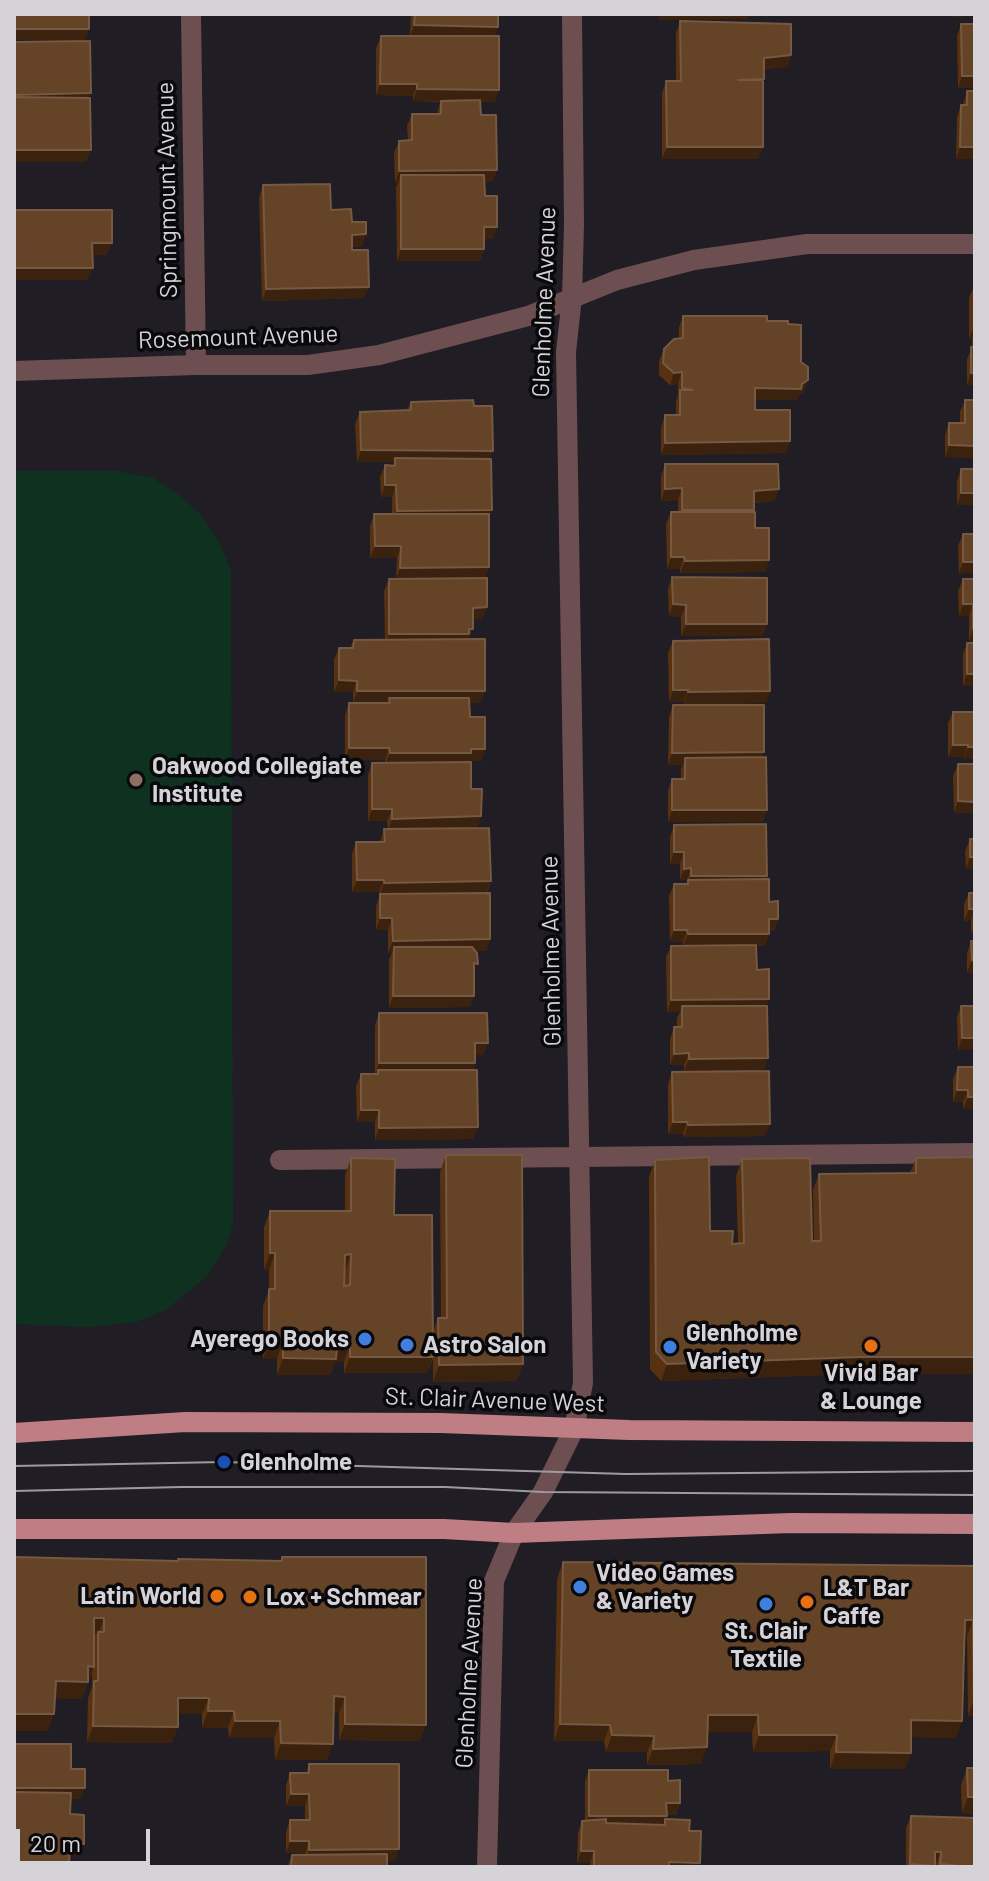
<!DOCTYPE html>
<html>
<head>
<meta charset="utf-8">
<style>
  body { margin:0 }
  #map { position:relative; width:989px; height:1881px; overflow:hidden; background:#201d24; font-family:Barlow,sans-serif }
  canvas { display:block }
  .frame { position:absolute; inset:0; border:16px solid #d5d3d8; pointer-events:none }
  .scale { position:absolute; left:16px; top:1829px; width:134px; height:36px; box-sizing:border-box; border:4px solid #d5d3d8; border-top:0; padding-left:10px; font-size:24px; line-height:28px; white-space:nowrap; color:#d5d3d8; -webkit-text-stroke:6px #09080b; paint-order:stroke }
</style>
</head>
<body>
<div id="map">
<canvas width="989" height="1881"></canvas>
<div class="frame"></div>
<div class="scale">20 m</div>
</div>
<script>
const ctx = document.querySelector('canvas').getContext('2d');
ctx.lineJoin = 'round';
function fill(path, color) {
  ctx.fillStyle = color;
  ctx.fill(path, 'evenodd');
}
function toPath(rows) {
  const path = new Path2D();
  for (const r of rows) {
    path.moveTo(r[0], r[1]);
    for (let i = 2; i < r.length; i += 2) path.lineTo(r[i], r[i + 1]);
  }
  return path;
}
function trace(path, color, width, dash) {
  ctx.strokeStyle = color;
  ctx.lineWidth = width;
  ctx.lineCap = dash ? 'butt' : 'round';
  ctx.setLineDash(dash || []);
  ctx.stroke(path);
}
function label(font, color, halo, rows, align = 'center') {
  ctx.font = font + ' Barlow,sans-serif';
  ctx.lineWidth = 7;
  ctx.setLineDash([]);
  ctx.textBaseline = 'middle';
  ctx.strokeStyle = halo;
  ctx.fillStyle = color;
  for (const [text, x, y, turn = 0] of rows) {
    ctx.save();
    ctx.translate(x, y);
    ctx.rotate((+turn || 0) * Math.PI / 180);
    ctx.textAlign = isNaN(turn) ? turn : align;
    if (halo) ctx.strokeText(text, 0, 0);
    ctx.fillText(text, 0, 0);
    ctx.restore();
  }
}
const green = toPath([
  [14,471,117,471,153,478,178,494,201,515,220,544,231,570,233,1225,225,1248,206,1277,166,1310,136,1322,87,1327,14,1324]
]);
const minor = toPath([
  [191,14,196,365],
  [14,371,196,365,308,365,379,355,528,316,617,280,694,260,807,244,975,244],
  [280,1160,975,1153],
  [487,1867,494,1581,514,1533,543,1492,574,1429,583,1383,566,352,572,297,574,224,572,14]
]);
const major = toPath([
  [14,1433,185,1422,441,1423,629,1430,975,1432],
  [14,1529,444,1529,514,1533,791,1523,975,1524]
]);
const tram = toPath([
  [14,1466,224,1462,626,1474,975,1471],
  [14,1491,182,1487,445,1487,543,1492,975,1495]
]);
const wall = toPath([
  [411,14,498,14,498,27,494,36,495,102,480,102,481,115,497,170,492,182,484,182,485,196,497,227,492,239,484,239,484,249,480,261,397,261,396,187,398,183,395,183,394,153,399,141,408,140,407,126,412,114,437,114,440,102,413,101,413,96,376,95,376,48,381,36,410,36],
  [680,21,791,55,787,67,764,69,763,83,763,147,758,159,662,159,662,93,666,81,676,81,676,33],
  [961,24,975,88,958,88,957,36],
  [967,91,975,159,956,159,957,117,961,105,963,105],
  [263,185,331,210,352,222,366,234,362,246,352,247,352,250,369,287,364,298,262,301,259,197],
  [974,286,975,286,975,385,967,385,967,359,972,347,972,339,969,338,969,298],
  [683,316,767,321,788,324,801,362,804,392,799,395,797,400,755,400,755,410,790,441,786,453,661,455,661,427,665,415,676,415,676,401,678,395,678,384,670,385,659,375,659,361,664,349,679,338,679,327],
  [965,400,975,400,975,458,945,457,945,435,949,423,960,423,960,412],
  [411,402,474,406,490,459,492,510,489,516,485,578,487,607,482,619,473,619,473,629,469,639,485,691,480,703,469,703,470,717,485,749,481,761,468,761,467,762,471,789,481,816,477,828,491,881,487,893,490,939,486,951,476,951,470,1007,389,1008,389,959,392,953,388,953,388,930,376,930,376,906,380,895,379,892,352,892,352,854,356,842,380,842,384,829,388,829,387,821,368,821,368,775,372,763,385,763,385,760,345,760,345,715,349,703,353,703,353,692,334,692,334,660,339,648,350,648,354,640,385,640,384,591,389,579,396,579,397,558,370,558,370,526,374,514,392,514,392,497,381,497,380,477,385,465,393,465,394,462,357,462,355,424,360,412,407,410],
  [665,464,779,489,774,501,754,503,753,512,755,528,769,560,765,572,680,573,680,569,667,569,666,524,671,512,678,512,678,500,661,501,661,476],
  [961,469,975,469,975,505,957,505,957,481],
  [963,534,975,534,959,574,958,546],
  [672,577,767,624,762,636,681,636,681,617,669,616,668,589],
  [963,579,975,579,975,641,969,641,969,616,959,616,958,591],
  [673,641,766,703,684,704,684,702,669,702,668,653],
  [967,643,975,643,975,686,963,686,963,654],
  [673,705,762,757,767,810,762,822,668,822,668,791,672,779,681,779,681,769,683,765,668,765,669,717],
  [953,712,975,712,975,759,964,759,964,757,948,757,948,723],
  [958,764,975,764,975,825,973,825,973,813,954,813,953,776],
  [674,825,767,876,766,879,769,902,778,919,774,931,769,931,765,946,756,946,757,970,766,1006,764,1070,684,1071,684,1065,670,1065,670,1039,674,1027,677,1027,677,1018,680,1012,667,1012,666,957,671,946,683,946,683,942,670,941,669,896,674,884,687,883,687,880,680,880,680,864,670,864,670,837],
  [970,839,975,869,966,869,965,851],
  [975,891,975,934,971,934,971,920,964,921,964,904,969,893,974,893],
  [971,941,975,941,975,1002,974,973,967,972,967,953],
  [961,1006,975,1006,958,1050,957,1017],
  [379,1013,488,1043,483,1055,475,1055,475,1063,473,1070,478,1127,473,1139,375,1140,375,1122,357,1122,356,1086,361,1074,375,1074,375,1025],
  [958,1067,975,1109,963,1109,963,1102,953,1102,953,1079],
  [672,1072,765,1136,684,1137,683,1134,668,1134,668,1084],
  [446,1155,517,1381,433,1382,433,1359,427,1373,344,1373,344,1362,335,1362,330,1375,277,1375,277,1358,263,1359,263,1306,269,1290,269,1270,264,1270,264,1227,270,1211,345,1211,345,1175,351,1158,394,1215,433,1332,438,1318,441,1318,440,1172],
  [974,1157,853,1374,661,1381,650,1369,649,1177,655,1160,710,1231,732,1244,738,1244,736,1176,742,1159,812,1241,814,1241,813,1190,819,1174,910,1173,916,1158],
  [14,1557,177,1561,281,1561,282,1557,420,1741,339,1740,339,1713,334,1713,327,1760,275,1760,274,1738,229,1738,228,1728,202,1728,202,1714,178,1714,172,1743,87,1742,88,1698,92,1687,92,1672,82,1699,55,1698,48,1731,14,1731],
  [563,1562,975,1566,975,1716,968,1716,967,1636,965,1636,956,1738,911,1737,905,1769,830,1769,830,1751,753,1752,752,1732,708,1732,701,1764,647,1765,647,1752,606,1752,604,1741,554,1741,557,1579],
  [975,1761,975,1814,962,1813,961,1785,967,1768,973,1768],
  [309,1764,395,1861,387,1861,387,1867,287,1867,292,1855,305,1855,305,1853,286,1853,286,1832,290,1820,305,1820,305,1806,286,1806,286,1785,290,1773,306,1773],
  [589,1770,668,1781,680,1803,676,1815,667,1815,666,1819,689,1831,699,1867,590,1867,590,1863,577,1863,578,1833,582,1821,585,1821,585,1781],
  [911,1816,975,1867,936,1867,936,1864,935,1864,934,1867,906,1867,906,1828]
]);
const shadedWall = toPath([
  [660,14,750,14,748,19,658,20],
  [952,14,975,14,975,16,951,17],
  [414,25,498,27,494,39,410,37],
  [14,29,89,29,85,41,14,40],
  [791,55,787,67,760,69,764,58],
  [962,76,975,76,975,88,958,88],
  [380,84,417,84,413,96,376,95],
  [417,89,499,90,495,102,413,101],
  [91,93,87,105,14,106,14,95],
  [667,147,763,147,758,159,662,159],
  [960,147,975,147,975,159,956,159],
  [14,150,91,150,86,162,14,162],
  [497,170,492,182,401,183,401,175,398,183,395,183,399,171],
  [484,227,497,227,492,239,479,239],
  [366,234,362,246,348,247,352,235],
  [92,243,112,243,107,255,88,255],
  [401,249,484,249,480,261,397,261],
  [14,268,93,268,88,280,14,280],
  [369,287,364,298,262,301,266,289],
  [974,327,975,327,975,331,972,339,969,338],
  [682,372,678,384,670,385,674,373],
  [971,373,975,373,975,385,967,385],
  [808,380,804,392,799,395,797,400,751,400,755,388,802,384],
  [790,441,786,453,661,455,665,443],
  [949,445,975,446,975,458,945,457],
  [361,450,493,451,488,463,395,458,394,462,357,462],
  [385,485,396,485,392,497,381,497],
  [682,488,678,500,661,501,665,489],
  [779,489,774,501,750,503,754,491],
  [961,493,975,493,975,505,957,505],
  [492,510,487,522,392,523,397,511],
  [682,510,754,510,750,522,678,522],
  [375,546,401,546,397,558,370,558],
  [671,557,684,557,680,569,667,569],
  [769,560,765,572,680,573,685,561],
  [963,562,975,562,975,573,959,574],
  [489,567,485,579,396,579,400,568],
  [673,604,686,605,681,617,669,616],
  [963,604,973,604,969,616,959,616],
  [487,607,482,619,468,619,473,608],
  [686,624,767,624,762,636,681,636],
  [469,629,473,629,468,641,385,646,389,634],
  [973,629,975,629,975,641,969,641],
  [967,674,975,674,975,686,963,686],
  [339,680,357,681,353,692,334,692],
  [673,690,688,690,684,702,669,702],
  [357,691,485,691,480,703,390,703,389,698,388,703,353,703],
  [770,691,766,703,684,704,688,692],
  [953,745,968,745,964,757,948,757],
  [968,747,975,747,975,759,964,759],
  [349,748,389,748,385,760,345,760],
  [485,749,481,761,468,761,466,765,385,765,390,753],
  [764,752,760,764,685,758,683,765,668,765,672,753],
  [958,801,975,802,975,808,973,813,954,813],
  [372,809,392,809,387,821,368,821],
  [672,810,767,810,762,822,668,822],
  [481,816,477,828,388,831,392,819],
  [674,852,684,852,680,864,670,864],
  [970,857,975,857,975,869,966,869],
  [691,868,687,880,680,880,684,869],
  [691,876,767,876,762,888,687,888],
  [357,880,384,880,379,892,352,892],
  [491,881,486,893,380,895,384,883],
  [969,909,975,909,971,920,964,921],
  [380,918,392,918,388,930,376,930],
  [769,919,778,919,774,931,765,931],
  [975,924,975,934,971,934],
  [674,930,687,930,683,942,670,941],
  [688,934,769,934,765,946,683,946],
  [490,939,486,951,394,953,394,947,392,953,388,953,393,941],
  [972,960,975,961,975,970,974,973,967,972],
  [393,996,474,996,470,1007,389,1008],
  [769,999,764,1011,682,1006,680,1012,667,1012,671,1000],
  [962,1038,975,1038,975,1049,958,1050],
  [475,1043,488,1043,483,1055,471,1055],
  [689,1053,684,1065,670,1065,674,1054],
  [768,1058,764,1070,684,1071,689,1059],
  [379,1063,475,1063,471,1075,378,1070,375,1075],
  [957,1090,968,1090,963,1102,953,1102],
  [968,1097,975,1097,975,1109,963,1109],
  [361,1110,379,1110,375,1122,357,1122],
  [673,1122,687,1122,683,1134,668,1134],
  [770,1124,765,1136,684,1137,688,1125],
  [478,1127,473,1139,375,1140,379,1128],
  [270,1253,275,1253,269,1270,264,1270],
  [351,1254,345,1271,345,1255],
  [269,1342,283,1342,277,1358,263,1359],
  [350,1345,344,1362,335,1362,330,1375,277,1375,283,1358,337,1346],
  [350,1357,433,1357,427,1373,344,1373],
  [859,1357,975,1357,975,1374,853,1374,661,1381,667,1364],
  [523,1364,517,1381,433,1382,439,1365],
  [94,1618,104,1618,98,1634,88,1634],
  [965,1620,973,1620,967,1636,959,1636],
  [88,1666,94,1667,82,1699,50,1698,56,1681],
  [334,1696,345,1697,339,1713,328,1713],
  [178,1698,209,1698,202,1714,172,1714],
  [974,1700,975,1700,975,1716,968,1716],
  [208,1711,234,1711,228,1728,202,1728],
  [14,1714,54,1714,48,1731,14,1731],
  [708,1715,758,1715,752,1732,702,1732],
  [911,1720,962,1721,956,1738,905,1737],
  [235,1721,280,1721,274,1738,229,1738],
  [345,1724,426,1725,420,1741,339,1740],
  [560,1724,610,1725,604,1741,554,1741],
  [93,1726,178,1727,172,1743,87,1742],
  [612,1735,654,1736,647,1752,606,1752],
  [759,1735,837,1735,830,1751,753,1752],
  [281,1743,333,1744,327,1760,275,1760],
  [707,1747,701,1764,647,1765,653,1749],
  [836,1752,911,1753,905,1769,830,1769],
  [14,1788,85,1788,80,1799,14,1800],
  [291,1794,309,1794,305,1806,286,1806],
  [968,1797,975,1797,975,1814,962,1813],
  [666,1803,680,1803,676,1815,662,1815],
  [589,1816,667,1816,662,1828,585,1828],
  [290,1841,309,1841,305,1853,286,1853],
  [70,1844,84,1844,80,1855,65,1856],
  [399,1849,395,1861,305,1862,309,1850],
  [581,1851,594,1851,590,1863,577,1863],
  [935,1852,941,1852,936,1864,931,1864],
  [669,1862,700,1863,699,1867,667,1867],
  [910,1864,935,1866,934,1867,909,1867],
  [14,1865,69,1866,69,1867,14,1867]
]);
const building = toPath([
  [14,14,89,14,89,29,14,29,14,14],
  [415,14,498,14,498,27,414,25,415,14],
  [680,21,791,24,791,55,764,58,764,79,738,80,763,80,763,147,667,147,666,81,681,81,680,21],
  [961,24,975,24,975,76,962,76,961,24],
  [381,36,499,36,499,90,417,89,417,84,380,84,381,36],
  [90,41,91,93,14,95,14,42,90,41],
  [967,91,975,91,975,147,960,147,961,105,967,105,967,91],
  [14,97,90,98,91,150,14,150,14,97],
  [480,100,481,115,496,115,497,170,399,171,399,141,412,140,412,114,441,114,441,101,480,100],
  [401,175,484,175,485,196,497,196,497,227,484,227,484,249,401,249,401,175],
  [330,184,331,210,351,209,352,222,366,222,366,234,352,235,352,250,368,250,369,287,266,289,263,185,330,184],
  [14,210,112,210,112,243,92,243,93,268,14,268,14,210],
  [974,286,975,286,975,327,974,327,974,286],
  [683,316,767,316,767,321,788,321,788,324,801,325,801,362,808,367,808,380,802,384,801,389,755,388,755,410,790,410,790,441,665,443,665,415,680,415,680,390,693,390,682,388,682,372,674,373,663,363,664,349,674,339,683,338,683,316],
  [971,347,975,347,975,373,971,373,971,347],
  [473,400,474,406,492,406,493,451,361,450,360,412,411,410,411,402,473,400],
  [965,400,975,400,975,446,949,445,949,423,965,423,965,400],
  [395,458,491,459,492,510,397,511,396,485,385,485,385,465,395,466,395,458],
  [665,464,778,464,779,489,754,491,754,510,682,510,682,488,665,489,665,464],
  [961,469,975,469,975,493,961,493,961,469],
  [671,512,755,512,755,528,769,528,769,560,685,561,684,557,671,557,671,512],
  [374,514,489,514,489,567,400,568,401,546,375,546,374,514],
  [963,534,975,534,975,562,963,562,963,534],
  [672,577,767,578,767,624,686,624,686,605,673,604,672,577],
  [487,578,487,607,473,608,473,629,469,629,469,634,389,634,389,579,487,578],
  [963,579,975,579,975,629,973,629,973,604,963,604,963,579],
  [485,639,485,691,357,691,357,681,339,680,339,648,353,648,354,640,485,639],
  [769,639,770,691,688,692,688,690,673,690,673,641,769,639],
  [967,643,975,643,975,674,967,674,967,643],
  [389,698,469,698,470,717,485,717,485,749,471,749,471,753,390,753,389,748,349,748,349,703,390,703,389,698],
  [673,705,764,705,764,752,672,753,673,705],
  [953,712,975,712,975,747,968,747,968,745,953,745,953,712],
  [766,757,767,810,672,810,672,779,685,779,685,758,766,757],
  [471,762,471,789,482,789,481,816,392,819,392,809,372,809,372,763,471,762],
  [958,764,975,764,975,802,958,801,958,764],
  [766,824,767,876,691,876,691,868,684,869,684,852,674,852,674,825,766,824],
  [489,828,491,881,384,883,384,880,357,880,356,842,385,842,384,829,489,828],
  [970,839,975,839,975,857,970,857,970,839],
  [769,879,769,902,778,901,778,919,769,919,769,934,688,934,687,930,674,930,674,884,688,884,688,880,769,879],
  [490,893,490,939,393,941,392,918,380,918,380,894,490,893],
  [969,893,975,893,975,909,969,909,969,893],
  [971,941,975,941,975,961,972,960,971,941],
  [756,945,757,970,769,969,769,999,671,1000,671,946,756,945],
  [394,947,472,947,477,953,478,964,474,963,474,996,393,996,394,947],
  [682,1006,767,1006,768,1058,689,1059,689,1053,674,1054,674,1027,682,1027,682,1006],
  [961,1006,975,1006,975,1038,962,1038,961,1006],
  [379,1013,487,1013,488,1043,475,1043,475,1063,379,1063,379,1013],
  [958,1067,975,1067,975,1097,968,1097,968,1090,957,1090,958,1067],
  [378,1070,477,1070,478,1127,379,1128,379,1110,361,1110,361,1074,378,1074,378,1070],
  [769,1071,770,1124,688,1125,687,1122,673,1122,672,1072,769,1071],
  [446,1155,522,1155,523,1364,439,1365,438,1318,447,1318,446,1155],
  [709,1157,710,1231,733,1231,732,1244,744,1243,742,1159,810,1158,812,1241,821,1241,819,1174,916,1173,916,1158,974,1157,975,1357,859,1357,667,1364,656,1352,655,1160,709,1157],
  [351,1158,395,1159,394,1215,432,1215,433,1357,350,1357,350,1345,337,1346,336,1359,283,1358,283,1342,269,1342,269,1289,275,1289,275,1253,270,1253,270,1211,351,1211,351,1158],
  [351,1254,350,1285,344,1286,345,1255,351,1254],
  [14,1557,178,1561,178,1559,282,1561,282,1557,426,1557,426,1725,345,1724,345,1697,334,1696,333,1744,281,1743,280,1721,235,1721,234,1711,208,1711,209,1698,178,1698,178,1727,93,1726,94,1681,98,1681,98,1632,104,1632,104,1618,94,1618,94,1667,88,1666,88,1682,56,1681,54,1714,14,1714,14,1557],
  [563,1562,975,1566,975,1700,974,1700,973,1620,965,1620,962,1721,911,1720,911,1753,836,1752,837,1735,759,1735,758,1715,708,1715,707,1747,653,1749,654,1736,612,1735,610,1725,560,1724,563,1562],
  [14,1744,71,1744,71,1769,85,1769,85,1788,14,1788,14,1744],
  [309,1764,399,1764,399,1849,309,1850,309,1841,290,1841,290,1820,310,1820,309,1794,291,1794,290,1773,309,1773,309,1764],
  [967,1768,975,1768,975,1797,968,1797,967,1768],
  [589,1770,668,1770,668,1781,680,1780,680,1803,666,1803,667,1816,589,1816,589,1770],
  [14,1792,71,1793,70,1814,84,1815,84,1844,70,1844,69,1866,14,1865,14,1792],
  [911,1816,975,1818,975,1867,946,1867,961,1866,940,1864,941,1852,935,1852,935,1866,910,1864,911,1816],
  [606,1819,606,1823,665,1825,665,1819,690,1820,689,1831,701,1831,700,1863,669,1862,669,1867,594,1867,594,1851,581,1851,582,1821,606,1819],
  [387,1854,387,1867,291,1867,292,1855,387,1854]
]);
const markers = [
  [136,780,8,"#8d6e63"],
  [365,1339,8,"#3f7fe0"],
  [407,1345,8,"#3f7fe0"],
  [871,1346,8,"#e8710a"],
  [670,1347,8,"#3f7fe0"],
  [224,1462,8,"#1a4fb4"],
  [580,1587,8,"#3f7fe0"],
  [217,1596,8,"#e8710a"],
  [250,1597,8,"#e8710a"],
  [807,1602,8,"#e8710a"],
  [766,1604,8,"#3f7fe0"]
];
const streetNames = [
  ["Springmount Avenue",167,190,-91],
  ["Glenholme Avenue",544,302,-88],
  ["Rosemount Avenue",238,337,-2],
  ["Glenholme Avenue",551,951,-91],
  ["St. Clair Avenue West",495,1400,2],
  ["Glenholme Avenue",469,1673,-87]
];
const poiNames = [
  ["Oakwood Collegiate",152,766],
  ["Institute",152,794],
  ["Glenholme",686,1333],
  ["Variety",686,1361],
  ["Ayerego Books",349,1339,"right"],
  ["Astro Salon",423,1345],
  ["Vivid Bar",871,1373,"center"],
  ["& Lounge",871,1401,"center"],
  ["Glenholme",240,1462],
  ["Video Games",596,1573],
  ["& Variety",596,1601],
  ["L&T Bar",823,1588],
  ["Caffe",823,1616],
  ["Latin World",201,1596,"right"],
  ["Lox + Schmear",266,1597],
  ["St. Clair",766,1631,"center"],
  ["Textile",766,1659,"center"]
];
fill(green, '#0e321f');
trace(minor, '#6e4f51', 20);
trace(major, '#be7e84', 20);
trace(tram, '#9d9ba0', 2);
fill(wall, '#573110');
fill(shadedWall, '#3b220f');
fill(building, '#644326');
trace(building, '#765942', 2);
for (const [x, y, r, color] of markers) {
  const dot = new Path2D();
  dot.arc(x, y, r, 0, 2 * Math.PI);
  ctx.fillStyle = color;
  ctx.fill(dot);
  trace(dot, '#09080b', 3);
}
label('24px', '#d5d3d8', '#09080b', streetNames);
label('bold 24px', '#d5d3d8', '#09080b', poiNames, 'left');
</script>
</body>
</html>
